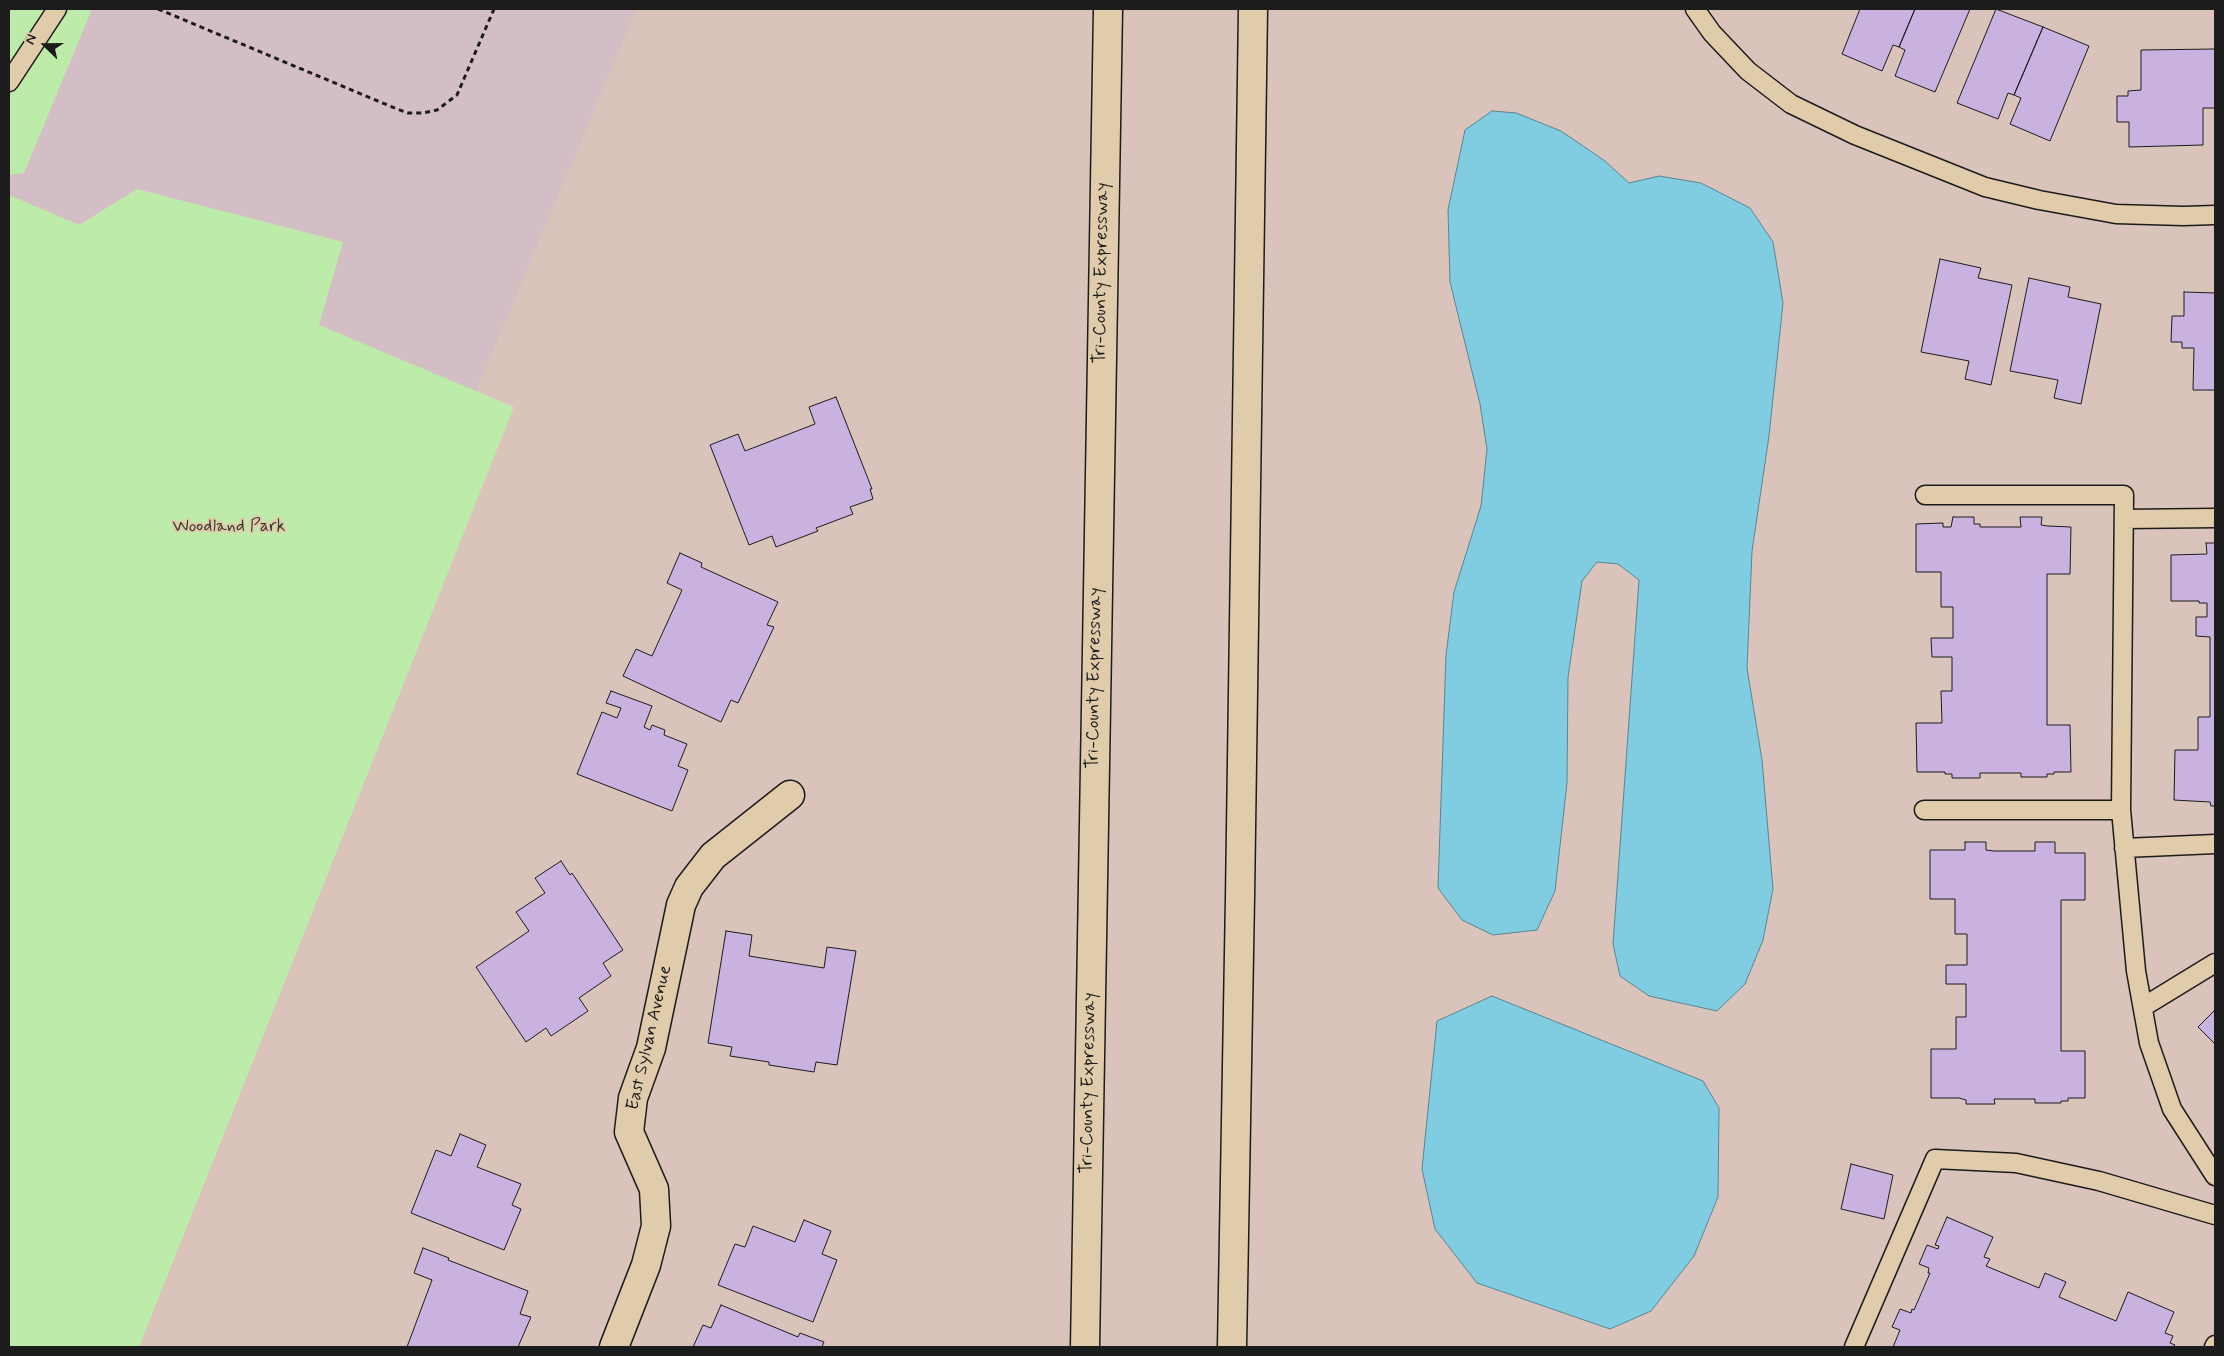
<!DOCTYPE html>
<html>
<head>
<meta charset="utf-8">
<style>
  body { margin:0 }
  #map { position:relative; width:2224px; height:1356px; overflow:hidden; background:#d9c3ba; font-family:Mynerve,sans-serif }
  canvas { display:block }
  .frame { position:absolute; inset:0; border:10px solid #1c1c1c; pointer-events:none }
  .north { position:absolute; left:20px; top:20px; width:50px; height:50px; -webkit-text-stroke:4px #e0cbaa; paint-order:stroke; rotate:292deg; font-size:14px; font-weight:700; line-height:20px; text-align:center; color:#1c1c1c }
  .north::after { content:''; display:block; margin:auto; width:18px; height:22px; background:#1c1c1c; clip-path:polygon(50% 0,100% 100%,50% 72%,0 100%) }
</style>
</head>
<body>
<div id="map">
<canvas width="2224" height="1356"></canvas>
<div class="frame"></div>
<div class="north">N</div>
</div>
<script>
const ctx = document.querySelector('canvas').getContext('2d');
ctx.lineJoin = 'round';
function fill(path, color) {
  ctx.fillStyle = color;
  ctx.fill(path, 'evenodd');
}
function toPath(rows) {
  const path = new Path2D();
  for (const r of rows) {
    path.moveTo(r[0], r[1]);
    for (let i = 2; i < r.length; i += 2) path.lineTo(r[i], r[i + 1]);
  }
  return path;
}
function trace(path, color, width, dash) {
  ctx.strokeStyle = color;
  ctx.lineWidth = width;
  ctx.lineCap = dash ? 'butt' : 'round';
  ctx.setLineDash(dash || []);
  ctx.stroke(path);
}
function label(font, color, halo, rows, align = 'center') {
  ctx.font = font + ' Mynerve,sans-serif';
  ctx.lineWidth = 4;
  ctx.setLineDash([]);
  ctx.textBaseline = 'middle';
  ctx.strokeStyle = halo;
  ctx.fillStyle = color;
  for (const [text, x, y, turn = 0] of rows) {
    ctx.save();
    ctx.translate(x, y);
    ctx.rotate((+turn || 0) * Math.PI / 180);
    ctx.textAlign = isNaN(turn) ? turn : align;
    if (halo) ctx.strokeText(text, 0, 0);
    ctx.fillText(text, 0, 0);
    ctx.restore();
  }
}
const built = toPath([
  [9,9,637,9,476,391,9,195]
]);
const green = toPath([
  [9,9,92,9,24,173,9,175],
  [137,189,343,242,319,325,514,407,139,1347,9,1347,9,195,79,225]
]);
const water = toPath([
  [1492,111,1516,113,1561,131,1605,161,1629,183,1659,176,1701,183,1750,208,1773,242,1783,303,1769,436,1752,551,1747,668,1762,760,1773,889,1763,940,1745,984,1717,1011,1649,996,1620,976,1613,944,1639,580,1618,564,1597,562,1582,581,1568,677,1567,783,1555,891,1537,930,1493,935,1462,920,1438,888,1446,655,1454,592,1481,506,1487,449,1480,404,1450,282,1448,210,1465,130,1492,111],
  [1492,996,1703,1081,1719,1108,1718,1197,1694,1256,1651,1311,1610,1329,1477,1283,1435,1229,1422,1169,1437,1021,1492,996]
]);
const building = toPath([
  [1860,9,1915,9,1899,47,1893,45,1882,71,1842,54,1860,9],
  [1915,9,1970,9,1935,92,1895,76,1905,50,1899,47,1915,9],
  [1996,9,2043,27,2014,95,2008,93,1998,119,1957,103,1996,9],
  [2043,27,2089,46,2050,141,2010,124,2021,98,2014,95,2043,27],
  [2215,49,2215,108,2203,108,2203,145,2129,147,2129,122,2117,122,2117,96,2128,96,2128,91,2141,90,2141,50,2215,49],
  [1940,259,1981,268,1978,278,2012,285,1991,385,1965,379,1969,361,1921,352,1940,259],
  [2029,278,2070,287,2068,297,2101,304,2081,404,2054,398,2058,380,2010,371,2029,278],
  [2184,292,2215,293,2215,390,2193,390,2194,348,2182,348,2182,342,2171,342,2172,316,2184,316,2184,292],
  [836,397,872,489,870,489,873,499,850,507,853,514,816,528,818,531,776,547,772,536,749,545,710,445,738,434,745,451,815,424,809,407,836,397],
  [1953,517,1974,517,1974,524,1980,524,1980,527,2021,527,2020,517,2042,517,2041,525,2048,526,2071,527,2070,574,2047,574,2047,725,2070,725,2071,772,2054,772,2054,774,2047,774,2047,777,2021,777,2021,773,1980,773,1980,778,1952,778,1952,774,1945,774,1945,772,1917,772,1916,723,1942,723,1941,691,1952,691,1952,657,1932,657,1931,638,1953,638,1953,607,1941,607,1941,572,1916,572,1916,524,1943,523,1943,527,1951,527,1953,517],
  [2206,543,2215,543,2215,806,2211,806,2210,802,2174,800,2175,750,2198,750,2198,717,2210,717,2210,637,2196,636,2196,617,2207,617,2207,603,2199,603,2199,601,2171,601,2171,555,2207,554,2206,543],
  [680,553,702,563,701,567,778,602,767,625,774,627,738,703,731,700,721,722,623,676,636,649,652,656,682,590,667,583,680,553],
  [611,691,652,706,644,727,650,730,652,725,665,730,664,735,687,744,678,766,688,770,672,811,577,774,602,712,617,718,621,708,606,703,611,691],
  [1965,842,1986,842,1986,850,1994,851,2035,851,2035,842,2055,842,2055,853,2085,853,2085,900,2061,900,2061,1051,2085,1051,2085,1098,2068,1098,2068,1101,2061,1101,2061,1103,2035,1103,2035,1099,1994,1099,1995,1104,1966,1104,1966,1100,1959,1098,1931,1098,1931,1049,1956,1049,1956,1017,1966,1017,1966,984,1946,984,1946,965,1967,965,1967,934,1955,934,1955,899,1930,899,1930,850,1965,850,1965,842],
  [561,861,570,875,572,873,623,950,603,963,611,976,579,998,588,1011,551,1036,546,1028,526,1042,476,967,529,931,516,912,545,893,535,878,561,861],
  [726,931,752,935,749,956,824,968,827,947,856,951,837,1065,816,1062,814,1072,769,1065,769,1062,730,1056,732,1047,708,1043,726,931],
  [2214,1011,2215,1012,2215,1044,2198,1027,2214,1011],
  [460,1134,486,1145,477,1167,521,1184,512,1205,521,1209,504,1250,411,1213,436,1150,451,1156,460,1134],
  [1851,1164,1893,1175,1884,1219,1841,1209,1851,1164],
  [1947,1217,1993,1237,1984,1257,1990,1259,1986,1266,2039,1288,2045,1273,2066,1282,2059,1297,2116,1321,2128,1292,2174,1312,2165,1333,2173,1336,2170,1343,2175,1345,2173,1347,1893,1347,1900,1330,1892,1327,1900,1309,1911,1313,1912,1309,1914,1310,1930,1273,1928,1273,1929,1268,1919,1264,1927,1245,1938,1249,1939,1246,1935,1245,1947,1217],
  [804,1220,831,1231,822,1254,837,1260,813,1322,718,1285,735,1244,745,1247,753,1226,795,1242,804,1220],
  [423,1248,449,1258,448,1260,528,1291,520,1314,531,1317,518,1347,407,1347,432,1280,414,1273,423,1248],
  [721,1305,798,1337,800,1333,824,1342,822,1347,693,1347,703,1325,711,1328,721,1305]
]);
const path = toPath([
  [158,9,397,109,408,113,423,113,437,110,457,95,494,9]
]);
const lane = toPath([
  [1695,9,1712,33,1748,71,1791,104,1855,135,1985,187,2039,200,2116,214,2183,216,2215,215],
  [9,82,57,9],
  [1925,495,2124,495,2121,810,2136,971,2149,1043,2172,1109,2215,1176],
  [2124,519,2215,518],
  [1924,810,2121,810],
  [2124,848,2215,844],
  [2143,1007,2215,963],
  [1854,1347,1935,1159,2016,1163,2099,1181,2215,1215],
  [2214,1347,2215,1345]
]);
const street = toPath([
  [614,1347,646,1265,656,1226,654,1189,629,1132,633,1098,651,1048,681,905,689,887,713,856,790,795]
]);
const highway = toPath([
  [1085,1347,1108,9],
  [1232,1347,1240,897,1253,9]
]);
const streetNames = [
  ["Tri-County Expressway",1102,273,-89],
  ["Tri-County Expressway",1095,678,-89],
  ["East Sylvan Avenue",650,1038,-77],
  ["Tri-County Expressway",1089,1083,-89]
];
const parkNames = [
  ["Woodland Park",229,527]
];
fill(built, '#d4bec5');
fill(green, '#bdeba9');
fill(water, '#80cce0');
trace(water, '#588692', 1);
fill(building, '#c9b1e0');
trace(building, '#1c1c1c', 1);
trace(lane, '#1c1c1c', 21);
trace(street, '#1c1c1c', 31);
trace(highway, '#1c1c1c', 31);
trace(path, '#1c1c1c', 3, [5, 4]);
trace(lane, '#e0cbaa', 18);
trace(street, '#e0cbaa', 28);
trace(highway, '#e0cbaa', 28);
label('18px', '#1c1c1c', '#e0cbaa', streetNames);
label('18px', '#343b31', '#e0cbaa', parkNames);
</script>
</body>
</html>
